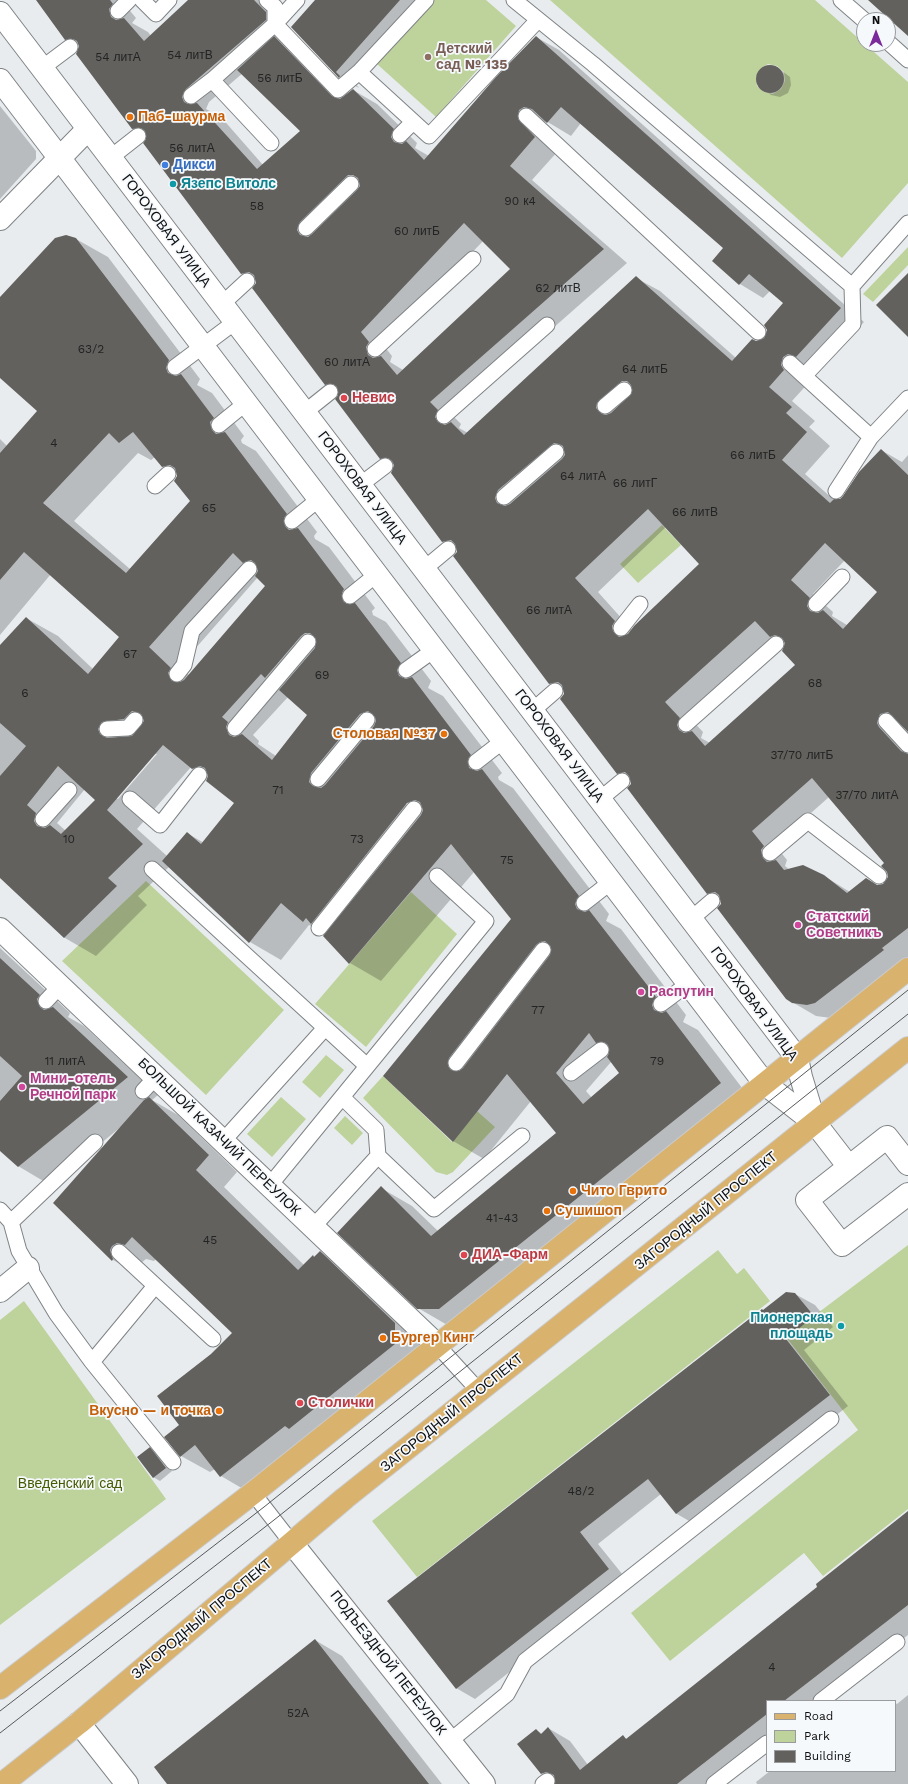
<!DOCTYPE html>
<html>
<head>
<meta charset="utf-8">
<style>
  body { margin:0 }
  #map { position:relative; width:908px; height:1784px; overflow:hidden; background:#e8ecef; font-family:"Work Sans",sans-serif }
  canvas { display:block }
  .legend { position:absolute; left:766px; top:1700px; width:130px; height:72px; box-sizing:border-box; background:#f6f9fc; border:1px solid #999b9d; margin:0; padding:5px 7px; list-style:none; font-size:12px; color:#0d0e0f }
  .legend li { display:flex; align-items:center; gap:8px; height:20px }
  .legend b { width:20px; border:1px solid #999b9d }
  .north { position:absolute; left:856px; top:12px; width:40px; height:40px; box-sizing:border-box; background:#f6f9fc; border:1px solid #999b9d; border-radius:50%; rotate:0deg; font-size:11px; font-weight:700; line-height:16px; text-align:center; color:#0d0e0f }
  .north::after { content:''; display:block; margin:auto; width:14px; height:18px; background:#7a2a9a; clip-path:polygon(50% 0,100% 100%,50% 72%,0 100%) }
</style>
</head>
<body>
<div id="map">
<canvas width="908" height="1784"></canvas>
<ul class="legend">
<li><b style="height:5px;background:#d9b26e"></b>Road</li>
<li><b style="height:11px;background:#bed39c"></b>Park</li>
<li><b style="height:11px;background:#63615e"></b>Building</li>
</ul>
<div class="north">N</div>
</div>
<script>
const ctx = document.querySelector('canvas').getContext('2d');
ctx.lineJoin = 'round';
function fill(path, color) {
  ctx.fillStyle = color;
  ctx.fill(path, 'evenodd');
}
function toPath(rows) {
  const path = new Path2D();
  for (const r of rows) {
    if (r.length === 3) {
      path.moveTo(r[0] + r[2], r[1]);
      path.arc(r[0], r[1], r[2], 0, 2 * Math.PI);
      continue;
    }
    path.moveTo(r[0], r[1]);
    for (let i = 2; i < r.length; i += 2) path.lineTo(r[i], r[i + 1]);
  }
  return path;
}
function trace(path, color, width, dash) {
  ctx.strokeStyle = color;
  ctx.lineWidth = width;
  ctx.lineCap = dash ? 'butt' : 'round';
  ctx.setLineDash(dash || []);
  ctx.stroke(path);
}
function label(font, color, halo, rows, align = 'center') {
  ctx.font = font + ' "Work Sans",sans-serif';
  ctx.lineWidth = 3.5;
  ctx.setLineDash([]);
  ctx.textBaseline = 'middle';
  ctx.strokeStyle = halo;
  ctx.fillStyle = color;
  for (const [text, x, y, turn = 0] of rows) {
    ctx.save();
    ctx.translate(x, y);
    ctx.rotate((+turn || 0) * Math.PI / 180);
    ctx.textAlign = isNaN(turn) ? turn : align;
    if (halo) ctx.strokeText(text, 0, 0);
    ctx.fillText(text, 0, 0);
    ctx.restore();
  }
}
const green = toPath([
  [434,0,486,0,516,26,436,117,377,64],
  [550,0,815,0,908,82,908,183,842,258],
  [768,64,777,66,784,72,785,81,781,89,773,94,764,92,757,86,756,77,760,69],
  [908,247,908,265,873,302,863,294],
  [662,525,681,545,638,583,620,564],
  [146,881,284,1010,206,1095,62,961],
  [411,892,457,934,366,1047,315,1004],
  [326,1055,344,1070,320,1098,302,1082],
  [383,1076,452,1142,477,1111,495,1127,453,1172,447,1175,436,1172,363,1098],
  [281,1097,306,1119,272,1157,247,1134],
  [345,1116,363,1133,352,1145,334,1128],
  [908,1245,908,1509,823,1576,804,1553,670,1661,631,1613,858,1430,786,1337],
  [718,1250,737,1274,744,1268,770,1301,417,1577,372,1521],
  [24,1301,166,1499,0,1625,0,1320]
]);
const shadow = toPath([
  [37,0,121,0,136,18,132,23,148,32,151,36,189,0,263,0,289,27,289,33,280,41,298,51,343,98,353,90,377,104,417,143,415,148,429,156,536,37,559,50,864,322,792,401,815,421,809,427,830,446,805,474,834,500,840,500,881,450,902,462,908,455,908,730,904,727,900,732,908,747,908,959,831,1018,816,1016,792,1002,721,901,707,893,632,784,631,781,617,773,564,692,550,683,457,549,443,541,395,466,381,458,339,392,325,384,256,281,242,273,147,136,133,128,80,47,66,39],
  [243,73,302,131,263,165,221,117,206,109,209,102],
  [546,121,571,136,581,123,724,248,713,261,740,284,763,298,770,291,784,303,766,338,760,342,752,340,736,358,660,291,636,278,468,433,459,428,461,424,453,416,627,263,532,180,558,151,541,127],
  [483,241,512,269,403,370,390,362,392,356,384,346],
  [666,527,700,564,632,630,598,592],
  [845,560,879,592,847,625,832,616,833,612,813,594],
  [774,638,785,645,797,665,710,743,701,738,703,732,688,716],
  [829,797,886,863,889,877,887,883,879,886,866,879,850,892,824,876,790,870,785,866,787,860,775,845],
  [317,0,429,0,355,83,359,88,339,77,292,27],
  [768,65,777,67,790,77,791,85,788,93,780,97,771,95,758,85,757,77,760,69],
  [0,106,36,151,36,159,0,199],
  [76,239,108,257,200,379,197,385,212,393,244,436,241,440,242,443,256,451,317,532,314,536,315,539,329,547,375,608,372,611,373,615,386,622,431,681,428,688,443,696,502,773,498,777,499,780,513,788,609,914,606,921,621,929,686,1015,683,1022,698,1030,752,1101,449,1326,418,1308,381,1188,412,1206,438,1231,558,1133,531,1101,484,1159,453,1141,384,1076,512,919,474,872,381,981,350,963,324,936,326,934,309,925,281,960,250,942,169,867,138,896,147,905,96,956,65,938,0,877,0,647,26,618,58,636,93,669,121,637,51,574,0,635,0,439,7,446,39,411,0,376,0,298],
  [138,453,151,460,155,457,163,466,177,474,191,501,130,569,74,521],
  [258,577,267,586,189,675,180,666],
  [288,697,308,715,276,756,258,744,259,741,253,735],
  [154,754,157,754,118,799,116,798],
  [191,767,208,777,235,803,204,843,187,833,167,856,137,829],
  [85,789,97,800,66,831,57,823],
  [403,800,423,811,423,814,402,802],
  [611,1062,620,1073,592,1098,586,1091],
  [0,948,70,1013,68,1017,84,1026,158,1095,152,1100,178,1115,237,1172,224,1187,304,1265,320,1252,349,1269,424,1340,424,1360,250,1493,221,1476,215,1469,210,1472,181,1456,181,1425,212,1355,234,1333,156,1259,154,1261,146,1259,141,1263,141,1276,113,1260,54,1203,122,1126,50,1185,18,1166,0,1149],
  [795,1294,815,1305,833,1327,804,1350,848,1406,696,1525,677,1514,661,1494,598,1544,627,1580,475,1699,456,1688,388,1601,764,1311],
  [150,1449,156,1452,172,1471,160,1481,153,1477],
  [908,1513,908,1635,823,1701,767,1701,767,1744,715,1784,555,1784,556,1782,542,1773,536,1730,542,1734,548,1728,570,1741,588,1765,623,1737,627,1739,819,1587],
  [315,1640,342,1656,442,1784,168,1784],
  [908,1695,908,1784,757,1784,756,1782,770,1771,895,1771,895,1703,897,1704]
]);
const building = toPath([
  [36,0,110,0,113,4,109,9,111,17,116,20,124,18,144,41,188,0,254,0,266,12,266,20,186,89,182,97,184,102,188,104,197,103,257,169,300,131,237,70,274,36,332,96,340,99,353,89,394,129,391,137,394,142,402,144,406,141,424,160,496,77,536,36,841,308,796,357,788,354,783,357,781,365,784,370,769,387,792,407,786,413,807,432,782,460,830,503,834,499,840,499,843,496,859,472,881,449,908,475,908,732,888,712,880,714,877,723,879,727,901,751,908,754,908,928,882,948,884,950,815,1003,807,1005,792,1003,786,999,717,908,721,904,719,895,715,892,707,894,627,788,631,784,629,776,625,772,617,774,560,699,564,694,562,685,558,682,549,684,453,556,457,552,455,544,451,540,442,542,391,473,394,465,392,461,388,458,380,459,335,399,338,395,337,387,333,384,325,385,252,288,256,283,254,275,249,272,241,274,143,143,146,139,145,131,141,128,132,129,76,54,79,46,77,41,73,39,65,40],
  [524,107,532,109,547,123,561,107,723,248,712,261,739,285,749,274,783,303,764,325,767,330,764,338,756,341,752,339,732,361,636,276,464,435,451,422,445,425,438,422,435,417,438,410,430,402,604,249,510,166,535,137,518,119,519,110],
  [348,175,353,175,358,178,360,186,357,190,312,234,308,237,300,235,297,230,300,222],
  [464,223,510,269,397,375,381,356,373,358,368,355,366,347,369,342,361,332],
  [622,381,627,381,631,385,632,393,611,413,606,415,602,414,596,408,597,403],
  [554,443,559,444,563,446,565,455,562,459,510,504,505,506,497,503,495,498,498,490],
  [648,509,699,564,634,626,628,634,619,637,613,631,612,626,615,621,575,578],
  [825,543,877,592,843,629,823,610,818,613,810,611,807,606,810,598,791,580],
  [755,621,770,637,775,635,782,638,785,643,782,651,795,665,705,746,692,731,684,733,679,730,677,725,680,718,665,702],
  [812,778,884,863,881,866,887,872,888,877,883,884,877,885,866,878,847,893,824,875,803,865,784,870,776,860,767,862,763,858,761,850,764,846,752,831],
  [315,0,400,0,336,72,340,76,339,78,291,27],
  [868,0,908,0,908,36],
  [770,79,14],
  [66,235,76,238,169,360,166,368,168,373,176,376,181,374,214,418,210,422,212,430,216,434,225,432,287,514,284,518,285,526,289,530,298,528,344,589,342,593,343,601,347,604,355,603,401,663,397,670,399,676,406,679,412,677,471,755,468,759,469,768,477,771,482,769,579,896,575,904,577,909,585,912,589,910,651,990,656,997,652,1005,654,1010,662,1013,666,1011,721,1083,439,1309,417,1309,337,1233,381,1186,431,1236,556,1133,507,1074,453,1142,383,1076,511,919,451,844,349,964,323,936,421,815,423,810,420,802,415,800,407,803,311,924,306,918,303,922,281,903,249,943,162,861,187,832,201,844,234,803,206,781,208,776,205,768,200,766,192,769,163,745,107,810,143,844,108,878,117,886,64,938,0,878,0,776,26,746,0,723,0,645,26,617,88,674,119,637,24,552,0,580,0,453,37,411,0,378,0,297,55,238],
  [133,432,162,467,170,465,175,468,177,476,174,481,190,501,126,573,43,503,109,433,119,443],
  [233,553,243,563,251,560,255,563,258,571,255,576,265,586,184,680,180,682,172,681,168,673,171,668,149,647],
  [310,633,316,639,315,648,279,690,307,715,272,760,242,734,234,737,229,735,226,727,228,722,222,717,261,674,265,678,301,636,305,633],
  [132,711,141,714,144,721,132,736,107,738,100,734,98,729,102,722,124,719],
  [368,711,375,717,376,721,374,726,325,785,321,788,313,786,309,782,311,773,360,714],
  [58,766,95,800,61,834,50,825,45,828,37,826,34,821,36,813,27,805],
  [545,941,551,947,550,955,463,1068,459,1071,451,1070,448,1066,449,1058,536,945,540,942],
  [589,1033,596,1043,604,1042,608,1045,609,1053,607,1057,619,1073,583,1104,556,1073],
  [908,273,908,337,876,305],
  [0,958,40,995,37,999,40,1007,44,1010,53,1007,128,1077,18,1167,0,1151,0,1101,22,1076,0,1056],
  [149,1097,209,1155,196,1170,298,1270,313,1255,314,1257,320,1251,395,1323,395,1344,289,1429,285,1426,220,1477,195,1445,180,1457,164,1437,179,1425,157,1396,211,1354,232,1333,132,1237,125,1245,117,1243,112,1246,110,1250,113,1259,112,1261,53,1203,144,1100],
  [786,1292,795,1293,814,1316,786,1339,830,1395,676,1514,648,1479,580,1532,609,1569,456,1689,387,1601,762,1309,763,1310],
  [150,1447,166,1468,153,1478,137,1457],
  [908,1511,908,1605,784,1701,767,1701,767,1714,677,1784,555,1784,554,1775,546,1772,541,1774,517,1744,536,1729,541,1734,548,1727,580,1770,623,1735,626,1739,817,1587,816,1584],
  [315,1639,429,1784,167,1784,154,1767]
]);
const lane = toPath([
  [142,0,156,14,169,0],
  [267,0,275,7,275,24,338,90,359,72],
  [426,0,359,72,429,136,538,20],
  [514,0,593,64,852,286,908,223],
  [841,0,864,20],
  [118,11,129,0],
  [888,42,908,60],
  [42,68,70,47],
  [212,80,271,143],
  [191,96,212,80,275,24,297,0],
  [526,116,758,332],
  [400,135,413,122],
  [110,158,138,136],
  [306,228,351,184],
  [852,286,853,324,804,376,871,437,908,398],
  [222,304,247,281],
  [375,349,473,259],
  [790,363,804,376],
  [175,367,235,322],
  [605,406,624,390],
  [305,412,330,392],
  [444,416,547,325],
  [219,425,246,403],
  [360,485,385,466],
  [155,486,168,474],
  [836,491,871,437],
  [504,497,556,452],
  [292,521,319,499],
  [424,569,448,549],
  [350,596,376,575],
  [816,604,842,577],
  [621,628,640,604],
  [406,670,434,650],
  [177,674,184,665,192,631,249,569],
  [532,711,555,691],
  [886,721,908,745],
  [686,724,776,644],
  [235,728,308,642],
  [107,729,128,728,135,720],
  [476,762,503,741],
  [318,779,367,720],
  [130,799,160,825,199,775],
  [599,800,622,781],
  [43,819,69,790],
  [770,853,808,821,879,876],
  [152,869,367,1066],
  [584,903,611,882],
  [691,919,712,901],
  [319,928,414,809],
  [46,1001,60,986],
  [661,1004,688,984],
  [456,1063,543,950],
  [571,1073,601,1050],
  [143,1091,156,1077],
  [342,1097,376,1130,378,1156,434,1209,522,1136],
  [223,1141,325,1028],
  [270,1185,486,921,437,876],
  [0,1210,11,1222,19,1251,56,1313,92,1362,173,1462],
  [11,1222,95,1142],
  [313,1227,378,1156],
  [119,1252,213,1339],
  [437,1345,479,1391],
  [92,1362,155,1286],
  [253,1493,291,1542],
  [821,1701,897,1642],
  [450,1741,507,1694,525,1661,831,1419],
  [543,1784,547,1781],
  [714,1784,767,1743]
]);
const street = toPath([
  [0,219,88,129],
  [0,929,437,1345],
  [815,1123,849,1167],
  [908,1164,887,1137,807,1200,842,1245,908,1194],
  [0,1291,28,1268],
  [291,1542,484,1784],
  [79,1723,127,1784]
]);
const secondary = toPath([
  [0,13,797,1058,801,1077,815,1123],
  [0,80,765,1084,815,1123]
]);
const primary = toPath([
  [0,1688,253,1493,908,969],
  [2,1784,79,1723,345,1498,908,1048]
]);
const tram = toPath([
  [0,1711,264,1507,908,990],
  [0,1733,274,1520,908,1014]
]);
const markers = [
  [428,57,4,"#8d6e63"],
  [130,117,4,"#e8710a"],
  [165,165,4,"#3f7fe0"],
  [173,184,4,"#0f9aa8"],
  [344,398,4,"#e0444e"],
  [444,734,4,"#e8710a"],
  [798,925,4,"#d1479c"],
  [641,992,4,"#d1479c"],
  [22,1087,4,"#d1479c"],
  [573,1191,4,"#e8710a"],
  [547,1211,4,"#e8710a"],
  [464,1255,4,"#e0444e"],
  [841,1326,4,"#0f9aa8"],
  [383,1338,4,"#e8710a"],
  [300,1403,4,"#e0444e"],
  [219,1411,4,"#e8710a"]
];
const numberNames = [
  ["54 литВ",190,55],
  ["54 литА",118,57],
  ["56 литБ",280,78],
  ["56 литА",192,148],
  ["90 к4",520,201],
  ["58",257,206],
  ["60 литБ",417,231],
  ["62 литВ",558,288],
  ["63/2",91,349],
  ["60 литА",347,362],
  ["64 литБ",645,369],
  ["4",54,443],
  ["66 литБ",753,455],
  ["64 литА",583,476],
  ["66 литГ",635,483],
  ["65",209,508],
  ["66 литВ",695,512],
  ["66 литА",549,610],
  ["67",130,654],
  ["69",322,675],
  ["68",815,683],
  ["6",25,693],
  ["37/70 литБ",802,755],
  ["71",278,790],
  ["37/70 литА",867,795],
  ["10",69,839],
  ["73",357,839],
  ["75",507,860],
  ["77",538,1010],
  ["11 литА",65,1061],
  ["79",657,1061],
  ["41-43",502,1218],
  ["45",210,1240],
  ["48/2",581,1491],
  ["4",772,1667],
  ["52А",298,1713]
];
const educationNames = [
  ["Детский",436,49],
  ["сад № 135",436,65]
];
const foodNames = [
  ["Паб-шаурма",138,117],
  ["Столовая №37",436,734,"right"],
  ["Чито Гврито",581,1191],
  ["Сушишоп",555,1211],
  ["Бургер Кинг",391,1338],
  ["Вкусно — и точка",211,1411,"right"]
];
const shopNames = [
  ["Дикси",173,165]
];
const cultureNames = [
  ["Язепс Витолс",181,184],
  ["Пионерская",833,1318,"right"],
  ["площадь",833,1334,"right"]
];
const streetNames = [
  ["ГОРОХОВАЯ УЛИЦА",166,231,53],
  ["ГОРОХОВАЯ УЛИЦА",362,488,53],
  ["ГОРОХОВАЯ УЛИЦА",559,746,53],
  ["ГОРОХОВАЯ УЛИЦА",754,1004,54],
  ["БОЛЬШОЙ КАЗАЧИЙ ПЕРЕУЛОК",219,1137,44],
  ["ЗАГОРОДНЫЙ ПРОСПЕКТ",706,1211,-39],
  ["ЗАГОРОДНЫЙ ПРОСПЕКТ",452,1413,-39],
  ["ЗАГОРОДНЫЙ ПРОСПЕКТ",202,1619,-40],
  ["ПОДЪЕЗДНОЙ ПЕРЕУЛОК",388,1663,52]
];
const healthNames = [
  ["Невис",352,398],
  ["ДИА-Фарм",472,1255],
  ["Столички",308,1403]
];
const hotelNames = [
  ["Статский",806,917],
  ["Советникъ",806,933],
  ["Распутин",649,992],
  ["Мини-отель",30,1079],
  ["Речной парк",30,1095]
];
const parkNames = [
  ["Введенский сад",70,1484]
];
fill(green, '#bed39c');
fill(shadow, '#0003');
fill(building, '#63615e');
trace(lane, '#7f8385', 17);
trace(street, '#7f8385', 24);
trace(secondary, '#7f8385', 24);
trace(primary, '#cacaca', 24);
trace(lane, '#fff', 15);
trace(street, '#fff', 22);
trace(secondary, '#fff', 22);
trace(primary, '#d9b26e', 22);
trace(tram, '#56595a', 1);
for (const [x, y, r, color] of markers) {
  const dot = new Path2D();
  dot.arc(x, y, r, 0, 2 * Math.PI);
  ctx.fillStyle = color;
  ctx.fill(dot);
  trace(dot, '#f6f9fc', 1.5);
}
label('12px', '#222323', null, numberNames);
label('bold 14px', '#785e54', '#f6f9fc', educationNames, 'left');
label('bold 14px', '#c56008', '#f6f9fc', foodNames, 'left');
label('bold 14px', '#366cbe', '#f6f9fc', shopNames, 'left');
label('bold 14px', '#0d838f', '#f6f9fc', cultureNames, 'left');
label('14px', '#0d0e0f', '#f6f9fc', streetNames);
label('bold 14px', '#be3a42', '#f6f9fc', healthNames, 'left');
label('bold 14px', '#b23c85', '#f6f9fc', hotelNames, 'left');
label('14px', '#455b00', '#f6f9fc', parkNames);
</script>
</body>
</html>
